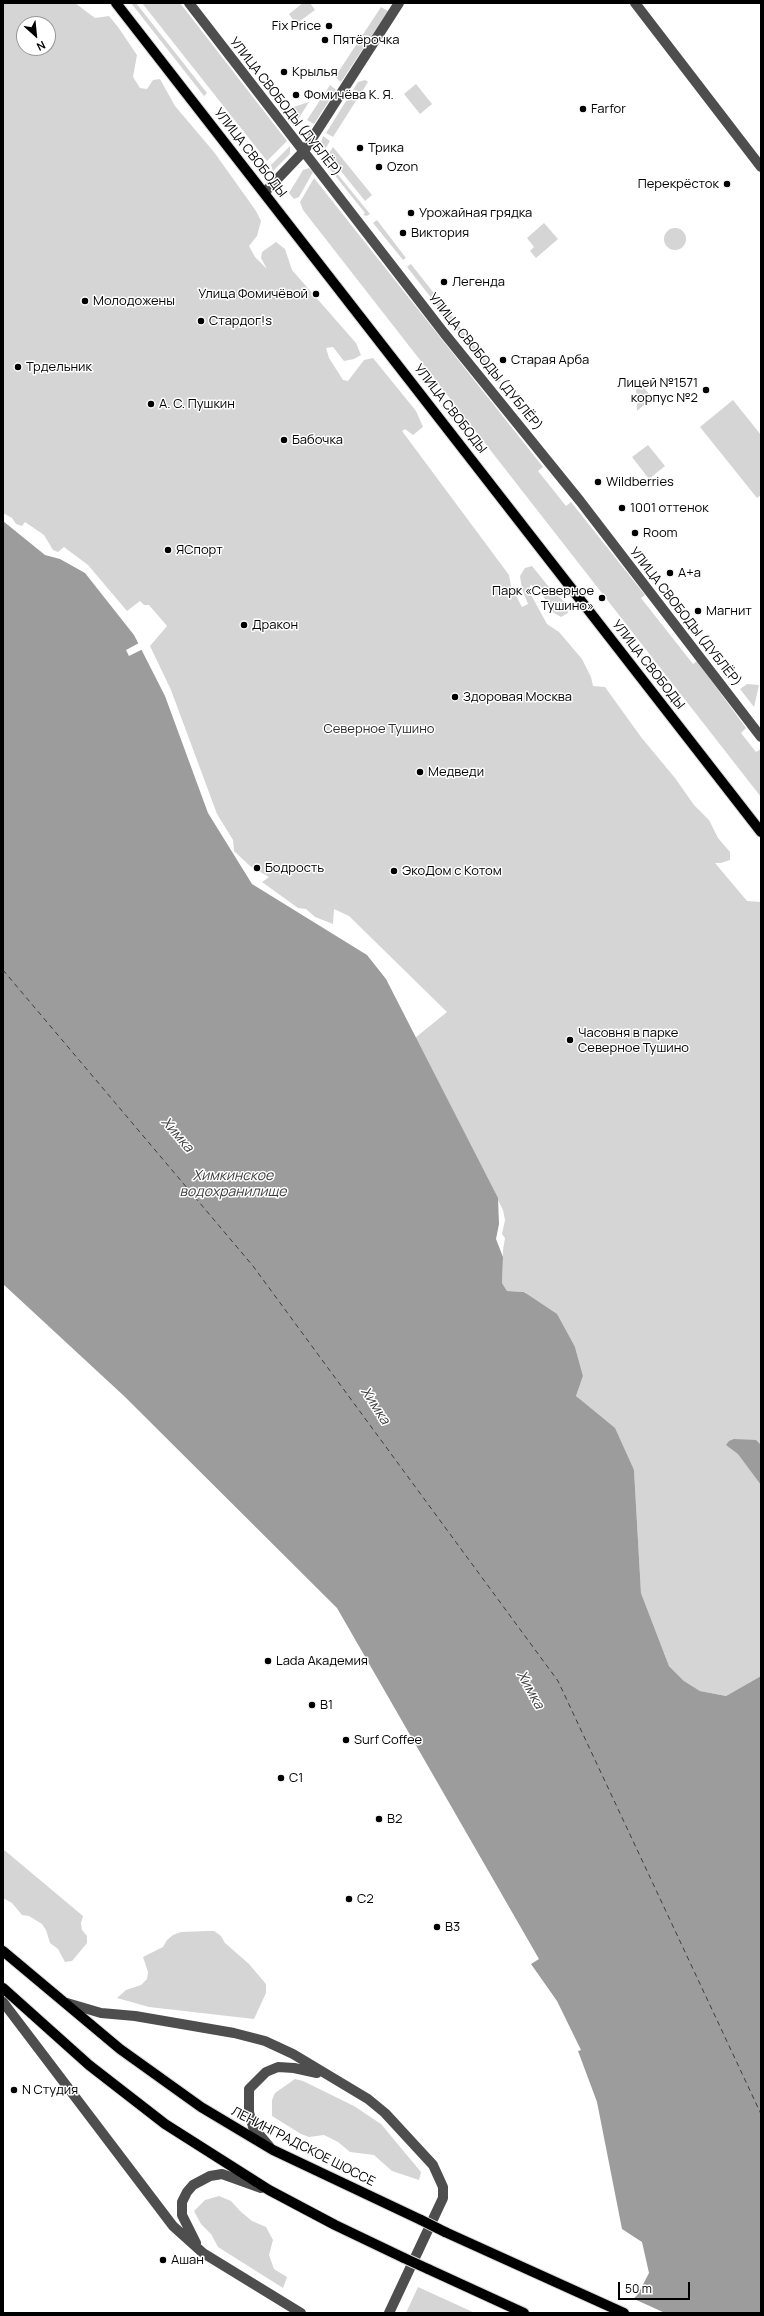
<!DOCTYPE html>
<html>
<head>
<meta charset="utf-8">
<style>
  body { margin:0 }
  #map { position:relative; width:764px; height:2316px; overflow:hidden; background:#fff; font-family:Manrope,sans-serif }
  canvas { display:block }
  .frame { position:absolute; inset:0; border:4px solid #000; pointer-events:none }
  .north { position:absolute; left:16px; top:16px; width:40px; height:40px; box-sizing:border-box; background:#fff; border:1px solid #999; border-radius:50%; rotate:153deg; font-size:11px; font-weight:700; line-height:16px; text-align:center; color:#000 }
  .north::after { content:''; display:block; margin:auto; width:14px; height:18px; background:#000; clip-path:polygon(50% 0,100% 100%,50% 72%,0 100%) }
  .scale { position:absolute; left:618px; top:2282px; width:72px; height:18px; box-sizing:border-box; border:2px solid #000; border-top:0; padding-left:5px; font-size:12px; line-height:14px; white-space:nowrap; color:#000; -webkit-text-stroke:3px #fff; paint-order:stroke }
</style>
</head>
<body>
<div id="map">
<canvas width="764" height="2316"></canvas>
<div class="frame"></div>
<div class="north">N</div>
<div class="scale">50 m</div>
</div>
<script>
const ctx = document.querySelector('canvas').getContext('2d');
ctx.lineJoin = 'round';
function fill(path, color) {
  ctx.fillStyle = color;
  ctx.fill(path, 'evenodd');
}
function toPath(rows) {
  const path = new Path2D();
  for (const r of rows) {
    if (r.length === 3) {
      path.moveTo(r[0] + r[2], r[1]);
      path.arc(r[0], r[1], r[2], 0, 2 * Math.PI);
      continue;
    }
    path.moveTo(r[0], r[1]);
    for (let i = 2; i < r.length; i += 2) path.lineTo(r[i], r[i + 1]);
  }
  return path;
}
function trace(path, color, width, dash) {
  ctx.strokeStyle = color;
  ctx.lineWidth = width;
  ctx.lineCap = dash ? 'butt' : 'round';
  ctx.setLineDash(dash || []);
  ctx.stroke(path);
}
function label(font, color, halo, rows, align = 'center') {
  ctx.font = font + ' Manrope,sans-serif';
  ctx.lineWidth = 3;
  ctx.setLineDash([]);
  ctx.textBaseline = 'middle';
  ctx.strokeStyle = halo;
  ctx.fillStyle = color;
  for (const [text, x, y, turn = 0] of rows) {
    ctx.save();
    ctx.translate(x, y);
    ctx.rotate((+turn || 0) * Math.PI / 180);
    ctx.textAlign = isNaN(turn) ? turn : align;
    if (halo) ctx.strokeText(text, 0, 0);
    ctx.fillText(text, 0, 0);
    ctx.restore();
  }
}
const green = toPath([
  [3,3,75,3,95,18,109,16,118,27,137,55,133,77,140,88,147,89,153,80,160,79,175,106,214,152,256,211,261,221,257,236,249,246,255,257,267,269,261,258,262,252,276,242,285,249,292,270,356,343,361,355,354,359,344,361,333,347,326,348,329,358,343,380,348,381,364,360,373,358,416,411,423,427,413,435,405,429,402,431,509,575,511,586,522,607,528,604,522,589,520,576,525,568,532,566,553,592,566,603,568,613,561,617,554,613,537,587,530,585,530,593,547,624,559,632,582,659,591,677,593,686,605,687,641,737,675,778,694,805,709,820,718,838,730,852,730,860,721,863,715,863,747,901,761,902,761,1676,726,1696,700,1691,684,1681,669,1666,641,1593,634,1470,591,1410,576,1396,583,1376,575,1347,525,1292,507,1291,502,1283,503,1250,505,1238,502,1234,505,1220,503,1210,415,1038,447,1012,349,916,334,909,333,924,315,917,306,909,298,908,262,882,269,877,250,866,234,851,233,840,217,814,171,690,150,646,167,626,149,605,144,605,140,601,127,611,88,565,64,547,58,552,53,550,44,535,25,522,22,526,16,524,12,518,3,513],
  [24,24,48,24,48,48,24,48],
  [131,3,136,3,207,93,204,96],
  [142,3,180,3,287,141,267,161],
  [303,3,310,3,315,10,296,24,289,14],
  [381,7,388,11,341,82,335,77],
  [365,80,368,82,333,137,326,133,358,82],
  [416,84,432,104,420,114,404,94],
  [330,85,336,90,314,124,307,120],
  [309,102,297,121,287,109],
  [323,136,330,141,323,152,319,149],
  [290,146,290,154,273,171,271,165],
  [333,147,372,195,365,201,328,155],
  [327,161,370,214,367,216,363,215,365,213,325,163],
  [309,168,313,172,299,197,294,199,289,193,303,170],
  [314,178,543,467,538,471,566,506,571,502,645,595,641,598,693,664,697,661,746,728,741,733,756,752,761,749,761,797,303,210,300,202],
  [377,220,406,258,403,260,373,223],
  [544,223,558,239,536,258,530,251,534,247,527,238],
  [675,239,11],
  [411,264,455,320,451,323,407,267],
  [459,326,501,380,498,383,456,329],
  [642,385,652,398,637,411,636,390],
  [733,400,761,435,761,495,757,498,700,427],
  [648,445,665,466,649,479,632,457],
  [747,684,759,685,754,707,740,689],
  [3,1849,83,1916,81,1923,82,1930,87,1936,87,1943,72,1961,65,1962,58,1949,50,1943,46,1930,42,1924,29,1916,22,1915,12,1903,3,1898],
  [206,1931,214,1931,221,1936,225,1943,249,1964,266,1984,266,1993,254,2019,149,2007,117,1998,126,1990,141,1985,147,1979,148,1972,143,1957,163,1947,167,1940,173,1935,181,1932],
  [295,2079,303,2081,354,2106,381,2124,421,2172,419,2180,392,2171,374,2155,350,2152,338,2142,324,2135,309,2137,301,2134,272,2116,272,2100,275,2093],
  [219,2196,231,2201,240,2211,252,2221,266,2227,273,2240,269,2255,274,2269,287,2277,283,2288,218,2247,211,2234,201,2224,194,2211,205,2200],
  [418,2287,475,2313,406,2313]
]);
const water = toPath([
  [3,521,45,555,60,559,85,573,134,635,165,696,208,813,252,884,367,955,386,979,498,1198,499,1224,496,1239,503,1257,502,1283,507,1291,524,1292,557,1314,575,1347,583,1376,576,1396,615,1428,634,1470,641,1593,669,1666,684,1681,700,1691,726,1696,761,1676,761,2313,624,2313,627,2306,638,2294,649,2273,642,2242,622,2229,597,2102,578,2051,581,2050,557,2001,531,1964,539,1959,337,1608,124,1396,3,1284],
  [734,1439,756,1440,761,1445,761,1485,738,1454,726,1445,729,1441]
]);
const pier = toPath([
  [139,643,143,649,129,656,126,650],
  [632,2298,665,2313,622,2313,625,2305]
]);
const ferry = toPath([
  [3,970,253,1266,558,1681,761,2114],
  [761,2286,761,2312]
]);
const minor = toPath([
  [189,3,444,333,580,501,761,737],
  [635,3,761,167],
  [265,192,304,151,399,3],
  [3,2002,173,2226,203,2253,301,2313],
  [67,2003,101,2013,135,2016,234,2033,265,2041,293,2054,368,2099,385,2113,433,2165,443,2187,443,2198,389,2313],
  [269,2146,253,2127,249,2112,249,2089,266,2072,278,2067,294,2068,317,2073],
  [196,2243,182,2215,182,2202,187,2192,193,2185,210,2176,222,2174,261,2188]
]);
const major = toPath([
  [116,3,761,832],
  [3,1951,120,2049,201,2107,273,2150,421,2220],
  [3,1988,89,2065,165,2124,269,2190,335,2225,404,2258],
  [445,2232,624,2313],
  [428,2269,524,2313]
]);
const majorBridge = toPath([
  [421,2220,445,2232],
  [404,2258,428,2269]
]);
const markers = [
  [329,26,4,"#000"],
  [325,40,4,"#000"],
  [284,72,4,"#000"],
  [296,95,4,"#000"],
  [583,109,4,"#000"],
  [360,148,4,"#000"],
  [379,167,4,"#000"],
  [727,184,4,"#000"],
  [411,213,4,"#000"],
  [403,233,4,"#000"],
  [444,282,4,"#000"],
  [316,294,4,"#000"],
  [85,301,4,"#000"],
  [201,321,4,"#000"],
  [503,360,4,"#000"],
  [18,367,4,"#000"],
  [706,390,4,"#000"],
  [151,404,4,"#000"],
  [284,440,4,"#000"],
  [598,482,4,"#000"],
  [622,508,4,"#000"],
  [635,533,4,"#000"],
  [168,550,4,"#000"],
  [670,573,4,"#000"],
  [602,598,4,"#000"],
  [698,611,4,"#000"],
  [244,625,4,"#000"],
  [455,697,4,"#000"],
  [420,772,4,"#000"],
  [257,868,4,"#000"],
  [394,871,4,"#000"],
  [570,1040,4,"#000"],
  [268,1661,4,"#000"],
  [312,1705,4,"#000"],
  [346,1740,4,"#000"],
  [281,1778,4,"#000"],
  [379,1819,4,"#000"],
  [349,1899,4,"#000"],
  [437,1927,4,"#000"],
  [14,2090,4,"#000"],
  [163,2260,4,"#000"]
];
const poiNames = [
  ["Fix Price",321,26,"right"],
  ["Пятёрочка",333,40],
  ["Крылья",292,72],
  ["Фомичёва К. Я.",304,95],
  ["Farfor",591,109],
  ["Трика",368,148],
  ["Ozon",387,167],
  ["Перекрёсток",719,184,"right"],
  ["Урожайная грядка",419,213],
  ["Виктория",411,233],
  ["Легенда",452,282],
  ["Улица Фомичёвой",308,294,"right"],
  ["Молодожены",93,301],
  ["Стардог!s",209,321],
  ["Старая Арба",511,360],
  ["Трдельник",26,367],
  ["Лицей №1571",698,383,"right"],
  ["корпус №2",698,398,"right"],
  ["А. С. Пушкин",159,404],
  ["Бабочка",292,440],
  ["Wildberries",606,482],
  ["1001 оттенок",630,508],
  ["Room",643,533],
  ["ЯСпорт",176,550],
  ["А+а",678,573],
  ["Парк «Северное",594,591,"right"],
  ["Тушино»",594,606,"right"],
  ["Магнит",706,611],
  ["Дракон",252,625],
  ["Здоровая Москва",463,697],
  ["Медведи",428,772],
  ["Бодрость",265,868],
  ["ЭкоДом с Котом",402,871],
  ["Часовня в парке",578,1033],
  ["Северное Тушино",578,1048],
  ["Lada Академия",276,1661],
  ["B1",320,1705],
  ["Surf Coffee",354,1740],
  ["C1",289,1778],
  ["B2",387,1819],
  ["C2",357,1899],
  ["B3",445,1927],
  ["N Студия",22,2090],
  ["Ашан",171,2260]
];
const streetNames = [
  ["УЛИЦА СВОБОДЫ (ДУБЛЁР)",285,107,52],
  ["УЛИЦА СВОБОДЫ",250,153,52],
  ["УЛИЦА СВОБОДЫ (ДУБЛЁР)",485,362,51],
  ["УЛИЦА СВОБОДЫ",450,409,52],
  ["УЛИЦА СВОБОДЫ (ДУБЛЁР)",685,617,52],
  ["УЛИЦА СВОБОДЫ",648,665,52],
  ["ЛЕНИНГРАДСКОЕ ШОССЕ",303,2147,27]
];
const parkNames = [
  ["Северное Тушино",379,729]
];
const waterNames = [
  ["Химка",177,1135,49],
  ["Химкинское",233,1176],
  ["водохранилище",233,1192],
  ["Химка",375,1406,57],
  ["Химка",530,1690,61]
];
fill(green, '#d5d5d5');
fill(water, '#9c9c9c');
fill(pier, '#fff');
trace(ferry, '#3d3d3d', 1, [5, 4]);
trace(major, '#dbdbdb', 12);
trace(minor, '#4e4e4e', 10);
trace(major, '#000', 10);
trace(majorBridge, '#dbdbdb', 12, []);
trace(majorBridge, '#000', 10);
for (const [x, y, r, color] of markers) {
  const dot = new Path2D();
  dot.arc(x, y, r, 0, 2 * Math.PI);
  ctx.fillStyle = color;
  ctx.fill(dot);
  trace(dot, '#fff', 1.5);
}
label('13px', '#000', '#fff', poiNames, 'left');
label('13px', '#000', '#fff', streetNames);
label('13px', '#2c2c2c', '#fff', parkNames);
label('italic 14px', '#3d3d3d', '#fff', waterNames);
</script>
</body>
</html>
